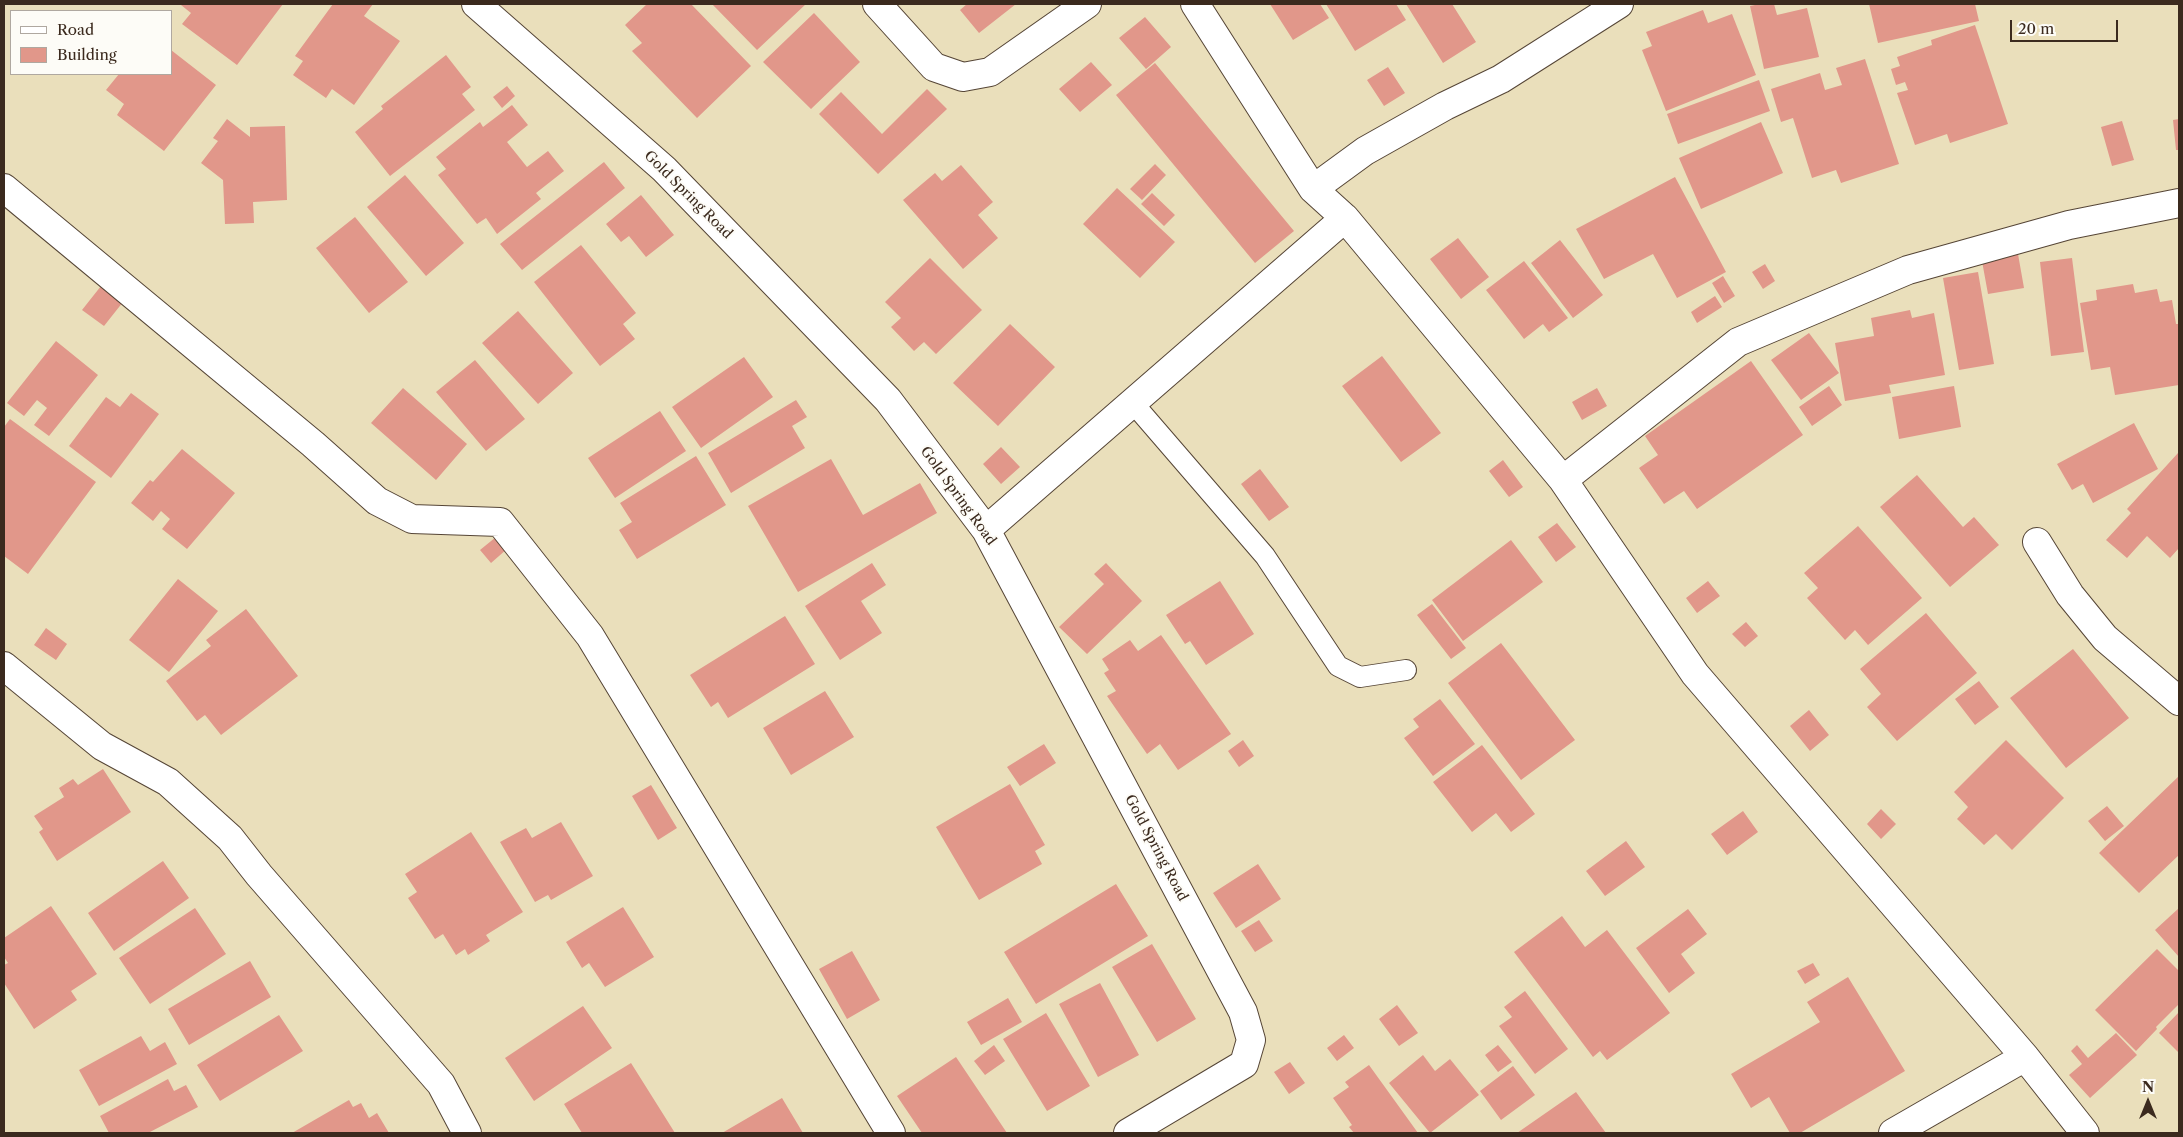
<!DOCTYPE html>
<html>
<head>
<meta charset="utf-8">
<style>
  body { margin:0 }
  #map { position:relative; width:2183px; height:1137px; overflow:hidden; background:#eadfbb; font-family:"Libre Caslon Text",serif }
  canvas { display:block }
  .frame { position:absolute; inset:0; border:5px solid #3b2a1e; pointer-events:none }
  .legend { position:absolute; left:10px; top:10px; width:162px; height:65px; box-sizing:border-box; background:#fdfcf7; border:1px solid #afa8a0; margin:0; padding:6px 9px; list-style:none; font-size:15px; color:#3b2a1e }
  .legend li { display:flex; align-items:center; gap:10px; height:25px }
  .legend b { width:25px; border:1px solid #afa8a0 }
  .north { position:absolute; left:2123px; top:1077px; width:50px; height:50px; -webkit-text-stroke:4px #fdfcf7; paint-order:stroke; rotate:0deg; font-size:14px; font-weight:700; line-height:20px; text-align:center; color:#3b2a1e }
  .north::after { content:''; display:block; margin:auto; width:18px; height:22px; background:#3b2a1e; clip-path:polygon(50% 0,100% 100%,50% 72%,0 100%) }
  .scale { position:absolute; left:2010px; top:20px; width:108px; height:22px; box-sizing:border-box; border:2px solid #3b2a1e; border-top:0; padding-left:6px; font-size:15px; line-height:18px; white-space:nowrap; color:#3b2a1e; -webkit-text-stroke:4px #fdfcf7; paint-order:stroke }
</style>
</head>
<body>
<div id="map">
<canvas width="2183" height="1137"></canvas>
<div class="frame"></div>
<ul class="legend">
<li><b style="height:6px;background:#fff"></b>Road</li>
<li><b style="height:14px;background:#e1978a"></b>Building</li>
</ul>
<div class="north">N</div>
<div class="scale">20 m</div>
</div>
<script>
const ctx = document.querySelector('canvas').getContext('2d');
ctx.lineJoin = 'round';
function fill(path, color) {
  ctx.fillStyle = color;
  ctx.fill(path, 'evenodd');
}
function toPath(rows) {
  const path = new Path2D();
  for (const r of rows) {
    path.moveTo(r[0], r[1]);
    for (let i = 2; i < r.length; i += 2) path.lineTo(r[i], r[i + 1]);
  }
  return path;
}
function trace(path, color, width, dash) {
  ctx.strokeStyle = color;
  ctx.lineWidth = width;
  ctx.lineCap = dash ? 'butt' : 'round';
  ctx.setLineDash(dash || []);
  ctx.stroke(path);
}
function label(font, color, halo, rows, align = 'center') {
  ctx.font = font + ' "Libre Caslon Text",serif';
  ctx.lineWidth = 4;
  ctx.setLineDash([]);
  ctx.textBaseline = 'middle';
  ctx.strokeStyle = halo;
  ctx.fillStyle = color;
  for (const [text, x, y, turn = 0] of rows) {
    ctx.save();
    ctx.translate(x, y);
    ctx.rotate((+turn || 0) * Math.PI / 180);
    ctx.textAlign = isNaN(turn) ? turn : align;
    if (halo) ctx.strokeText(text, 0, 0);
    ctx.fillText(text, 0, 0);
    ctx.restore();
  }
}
const building = toPath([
  [182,4,283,4,237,65,182,24,191,13,181,5],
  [333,4,373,4,364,16,400,41,354,105,332,89,326,98,293,75,303,61,295,56],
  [647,4,691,4,751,66,697,118,632,51,642,43,625,25],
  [712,4,806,4,757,50],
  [967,4,1016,4,979,33,960,10],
  [1270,4,1320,4,1329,18,1293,40],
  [1326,4,1396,4,1406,20,1355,51],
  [1406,4,1452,4,1476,42,1443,63],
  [1760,4,1774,4,1777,15,1807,8,1819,57,1764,69,1750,6],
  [1869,4,1975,4,1979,21,1878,43],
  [1703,10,1708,23,1732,14,1756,75,1666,111,1642,50,1652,46,1646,32],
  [814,13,860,62,811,109,763,62],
  [1145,17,1171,47,1146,69,1119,38],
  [1975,25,2008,124,1950,143,1947,134,1915,145,1897,93,1908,90,1905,82,1896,85,1891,69,1900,66,1897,57,1932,45,1931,40],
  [171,50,216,85,164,151,117,115,124,104,106,90,119,74,171,74],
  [446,55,471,87,462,94,475,110,390,176,355,132,383,109,381,106],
  [1865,59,1899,164,1841,183,1836,170,1812,178,1793,118,1781,122,1771,89,1820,73,1825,90,1842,85,1836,68],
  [1091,62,1112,85,1080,112,1059,89],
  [1155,63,1294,231,1255,263,1116,95],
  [1388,67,1405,93,1384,106,1367,80],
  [1759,80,1770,111,1678,144,1667,114],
  [507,86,515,96,502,108,493,97],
  [927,89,947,109,878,174,819,114,841,92,882,134],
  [512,105,528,125,507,142,527,167,548,151,564,171,536,193,541,199,497,234,486,218,477,224,438,175,446,169,436,157,480,122,483,127],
  [227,119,250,137,250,127,285,126,287,200,253,202,254,223,225,224,223,180,201,163,218,141,213,138],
  [2179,119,2179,150,2176,150,2173,120],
  [2122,121,2134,160,2112,166,2101,127],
  [1761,122,1783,173,1701,209,1679,158],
  [604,162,625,188,522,270,500,244],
  [1155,164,1166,175,1142,200,1130,189],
  [961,165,993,202,978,215,998,238,963,269,903,200,935,173,942,181],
  [405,175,464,243,426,276,367,207],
  [1675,177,1726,272,1677,298,1653,254,1604,279,1576,229],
  [1117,188,1175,242,1140,278,1083,224],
  [1152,193,1175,215,1164,226,1141,204],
  [641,195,674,235,646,257,629,236,621,242,606,224],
  [355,217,408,282,369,313,316,248],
  [1458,238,1489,277,1461,299,1430,259],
  [1560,240,1603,295,1573,318,1531,263],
  [581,245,636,313,623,324,635,339,600,366,534,282],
  [2018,254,2024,288,1988,294,1982,261],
  [930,258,982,310,936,354,924,342,914,351,891,327,901,318,885,302],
  [2072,258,2084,352,2051,356,2040,262],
  [1524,261,1568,318,1549,332,1543,324,1524,339,1486,290],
  [1765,264,1775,281,1763,289,1752,272],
  [1978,272,1994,364,1959,370,1943,278],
  [1723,276,1735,296,1724,303,1712,283],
  [2133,284,2135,293,2157,289,2160,302,2172,300,2176,324,2179,324,2179,385,2115,395,2110,367,2091,370,2080,303,2097,300,2096,290],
  [101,286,123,302,104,326,82,310],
  [1715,296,1722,307,1697,323,1691,312],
  [1910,310,1912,318,1934,313,1945,375,1889,385,1891,393,1845,401,1835,343,1874,336,1871,318],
  [518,311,573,373,538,404,482,343],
  [1010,324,1055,367,998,426,953,383],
  [1809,333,1839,373,1801,400,1771,360],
  [56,341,98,375,49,436,34,425,47,408,37,400,24,416,7,403],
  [1382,356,1441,433,1401,462,1342,386],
  [744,357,773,397,701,448,672,407],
  [475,360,525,419,486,451,436,392],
  [1751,361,1803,435,1697,509,1684,491,1664,504,1639,468,1658,455,1645,436],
  [1829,386,1842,405,1812,426,1799,407],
  [1954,386,1961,427,1899,439,1892,397],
  [403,388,467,444,436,480,371,423],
  [1597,388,1607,406,1582,420,1572,402],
  [131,393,159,414,111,478,69,446,106,397,120,407],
  [796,400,807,417,792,426,805,448,731,493,708,453],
  [660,411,686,451,615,498,588,458],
  [10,419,96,482,28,574,4,556,4,427],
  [2134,423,2158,469,2093,503,2083,484,2072,490,2057,464],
  [1001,447,1020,467,1001,484,983,464],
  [182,449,235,493,187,549,162,529,170,519,161,511,153,521,131,503,150,480,153,482],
  [2178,453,2179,548,2170,558,2147,536,2127,558,2106,540,2131,513,2127,509],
  [696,456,726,505,637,559,619,530,632,522,620,503],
  [831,459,863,515,920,483,937,513,798,592,748,506],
  [1503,460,1523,487,1509,497,1489,471],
  [1260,469,1289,507,1269,521,1241,484],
  [1917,475,1963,527,1974,517,1999,545,1950,587,1880,507],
  [1557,523,1576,547,1556,562,1538,537],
  [1858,526,1922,598,1868,645,1855,630,1845,640,1807,598,1818,588,1804,573],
  [496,537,507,549,491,563,480,550],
  [1511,540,1543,582,1463,641,1432,600],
  [872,563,886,585,861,601,882,633,840,660,805,606],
  [1106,563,1142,601,1087,654,1059,627,1104,584,1094,574],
  [178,579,218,611,169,672,129,640],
  [1220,581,1254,634,1206,665,1190,641,1185,644,1166,615],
  [1708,581,1720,596,1697,613,1686,598],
  [1432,604,1466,648,1451,659,1417,615],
  [246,609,298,676,221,735,205,715,197,721,166,681,211,646,206,640],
  [1926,613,1977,673,1897,741,1867,707,1881,694,1860,669],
  [785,616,815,664,728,718,718,702,711,707,690,675],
  [1746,622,1758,636,1745,647,1732,634],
  [46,628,67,644,56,660,34,645],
  [1161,635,1231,734,1178,770,1160,744,1147,754,1107,696,1116,691,1104,673,1109,670,1102,659,1130,640,1138,651],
  [1501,643,1575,740,1521,780,1448,683],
  [2073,649,2129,718,2066,768,2010,698],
  [1979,681,1999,707,1975,725,1955,699],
  [825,691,854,737,791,775,763,728],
  [1440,699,1475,744,1433,776,1404,738,1419,727,1413,719],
  [1809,710,1829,735,1810,751,1790,726],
  [1243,740,1254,756,1239,767,1228,751],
  [2006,740,2064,798,2012,850,1996,834,1984,845,1957,819,1968,807,1954,792],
  [1044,744,1056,763,1020,786,1007,767],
  [1482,745,1535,814,1511,832,1496,813,1472,832,1433,782],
  [103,769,131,812,57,861,39,832,43,829,34,816,64,797,59,788,73,779,78,785],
  [2179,776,2179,855,2139,893,2099,853],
  [1010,784,1045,845,1035,851,1042,864,979,900,936,827],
  [651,785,677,828,658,840,632,796],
  [2107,806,2124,826,2105,841,2088,821],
  [1881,809,1896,824,1881,839,1867,824],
  [1743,811,1758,832,1727,855,1711,834],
  [561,822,593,876,551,900,548,895,535,902,500,842,526,828,532,838],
  [471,832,523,912,486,935,490,941,468,955,465,949,456,955,443,934,435,939,408,898,417,892,405,874],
  [1626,841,1645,867,1605,896,1586,871],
  [163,861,189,898,114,951,88,913],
  [1258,864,1281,899,1236,928,1213,893],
  [1116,884,1148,936,1036,1004,1004,952],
  [51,906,97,974,71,991,77,1000,34,1029,4,983,4,965,8,963,4,957,4,938],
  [623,907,654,957,605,987,589,963,582,968,566,942],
  [195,908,226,954,150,1004,119,958],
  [2179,908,2179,957,2155,930],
  [1688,909,1707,934,1681,954,1695,973,1669,993,1636,948],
  [1562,916,1585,947,1607,930,1670,1013,1607,1060,1600,1051,1593,1057,1514,952],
  [1259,920,1273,941,1255,952,1241,931],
  [1152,944,1196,1019,1157,1042,1112,967],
  [2157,949,2179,971,2179,1004,2156,1027,2157,1029,2136,1051,2095,1010],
  [852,951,880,1000,847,1019,819,969],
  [250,961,271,997,189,1045,168,1009],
  [1813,963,1820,975,1805,984,1797,971],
  [1848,977,1905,1071,1800,1133,1790,1133,1769,1097,1751,1108,1731,1074,1820,1022,1807,1002],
  [1100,983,1139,1055,1098,1077,1059,1004],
  [1525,991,1568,1049,1535,1074,1499,1026,1512,1017,1504,1007],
  [1008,998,1022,1022,981,1045,967,1022],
  [1397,1005,1418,1033,1399,1046,1379,1019],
  [583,1006,612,1048,534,1101,505,1058],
  [2179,1012,2179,1053,2159,1033],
  [1046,1013,1090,1086,1047,1111,1003,1039],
  [279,1015,303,1051,220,1101,197,1065],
  [2116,1033,2137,1055,2090,1098,2069,1075,2082,1064,2071,1051,2077,1045,2088,1058],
  [1344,1035,1354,1048,1337,1061,1327,1048],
  [141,1036,150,1051,165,1042,177,1064,99,1106,79,1070],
  [994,1045,1005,1061,985,1075,974,1061],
  [1498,1045,1512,1062,1498,1072,1485,1055],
  [1423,1055,1435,1071,1450,1059,1479,1095,1430,1133,1389,1083],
  [956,1057,1007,1133,922,1133,897,1096],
  [1290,1062,1305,1083,1289,1094,1274,1072],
  [631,1063,675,1133,582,1133,564,1104],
  [1369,1065,1418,1133,1354,1133,1349,1127,1352,1125,1333,1098,1349,1087,1345,1082],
  [1513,1066,1535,1095,1501,1120,1480,1091],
  [168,1079,174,1091,186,1085,198,1107,148,1133,109,1133,100,1116],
  [1576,1092,1606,1133,1517,1133],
  [782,1098,803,1133,722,1133],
  [349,1100,353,1107,361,1103,369,1118,377,1113,389,1133,292,1133]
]);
const service = toPath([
  [1133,403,1265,556,1338,666,1360,677,1406,670]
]);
const minor = toPath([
  [476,4,664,169,888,400,986,530,1243,1012,1251,1040,1244,1064,1128,1133],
  [877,4,934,67,963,77,990,72,1087,4],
  [1195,4,1313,189,1345,218,1563,480,1695,674,2025,1057,2085,1133],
  [4,188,313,444,377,501,412,519,500,522,590,636,891,1133],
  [1313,189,1365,151,1445,106,1501,79,1619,4],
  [1563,480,1738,342,1908,270,2069,225,2179,203],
  [986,530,1345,218],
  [2037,542,2070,595,2105,638,2179,701],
  [4,666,102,746,168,782,230,838,259,875,441,1084,467,1133],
  [1893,1133,2025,1057]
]);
const streetNames = [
  ["Gold Spring Road",688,195,45],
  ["Gold Spring Road",958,496,54],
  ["Gold Spring Road",1156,848,62]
];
fill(building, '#e1978a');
trace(service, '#554536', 22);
trace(minor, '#554536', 30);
trace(service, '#fff', 20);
trace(minor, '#fff', 28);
label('14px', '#3b2a1e', '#fdfcf7', streetNames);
</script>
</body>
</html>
